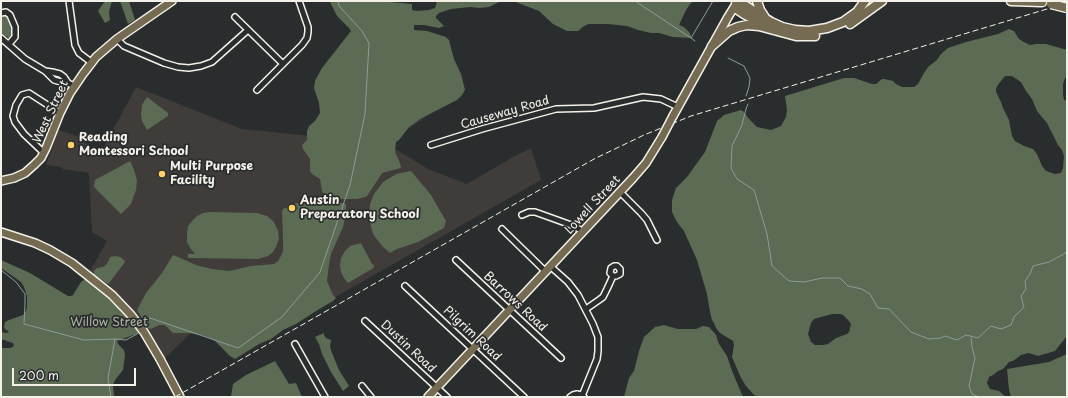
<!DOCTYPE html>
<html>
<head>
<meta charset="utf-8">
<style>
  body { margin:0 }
  #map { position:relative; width:1068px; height:398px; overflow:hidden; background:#2a2d2e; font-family:"Playpen Sans",sans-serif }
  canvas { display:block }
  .frame { position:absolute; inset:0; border:2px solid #f4f1e8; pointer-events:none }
  .scale { position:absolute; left:12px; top:368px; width:124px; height:18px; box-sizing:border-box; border:2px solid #f4f1e8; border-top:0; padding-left:5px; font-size:12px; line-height:14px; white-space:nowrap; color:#f4f1e8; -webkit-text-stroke:3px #2a2d2e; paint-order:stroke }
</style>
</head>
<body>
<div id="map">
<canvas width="1068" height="398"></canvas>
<div class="frame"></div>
<div class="scale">200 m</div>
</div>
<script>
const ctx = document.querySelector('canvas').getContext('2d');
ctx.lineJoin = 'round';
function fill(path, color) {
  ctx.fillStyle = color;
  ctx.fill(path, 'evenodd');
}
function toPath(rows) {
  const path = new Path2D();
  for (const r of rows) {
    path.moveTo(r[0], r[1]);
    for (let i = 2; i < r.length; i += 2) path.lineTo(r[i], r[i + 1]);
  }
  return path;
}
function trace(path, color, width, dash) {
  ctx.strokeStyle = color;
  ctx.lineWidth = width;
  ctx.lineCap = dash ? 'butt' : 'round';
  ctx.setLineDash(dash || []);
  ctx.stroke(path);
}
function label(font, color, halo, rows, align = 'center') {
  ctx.font = font + ' "Playpen Sans",sans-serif';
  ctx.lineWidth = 3.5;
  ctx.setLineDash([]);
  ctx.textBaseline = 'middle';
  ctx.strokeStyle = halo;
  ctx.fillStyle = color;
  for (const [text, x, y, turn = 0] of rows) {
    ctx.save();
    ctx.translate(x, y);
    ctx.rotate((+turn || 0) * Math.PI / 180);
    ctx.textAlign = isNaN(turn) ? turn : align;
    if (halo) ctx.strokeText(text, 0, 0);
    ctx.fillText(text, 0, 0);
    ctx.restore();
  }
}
const built = toPath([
  [136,87,242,129,322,137,455,96,387,144,430,170,467,184,513,157,531,148,541,180,286,325,227,343,195,329,164,359,141,321,115,292,90,271,107,241,92,232,89,173,63,169,61,167,46,165,58,130,77,136,100,154]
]);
const green = toPath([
  [105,1,112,1,109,12,110,20,105,23,98,11],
  [120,1,129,1,135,20,128,24],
  [330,1,390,1,390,2,412,4,412,10,417,11,429,10,435,8,437,1,501,1,489,7,479,8,470,7,451,9,439,13,436,16,436,18,444,26,439,28,424,25,414,25,414,30,427,31,446,37,449,40,454,59,461,74,465,90,462,95,457,100,420,119,409,127,399,140,396,142,395,152,400,163,401,168,382,173,379,178,367,196,365,197,357,199,333,199,330,198,323,193,322,191,320,179,312,174,310,171,310,159,303,149,302,145,307,140,307,131,309,126,315,121,320,113,319,103,314,88,315,81,322,68,351,31,349,28,337,16,331,4],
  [513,1,694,1,690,4,686,10,679,25,684,27,689,32,691,36,691,38,673,37,659,33,651,33,638,30,627,26,608,24,589,24,584,26,578,31,567,31,553,24,539,11],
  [7,13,14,29,14,35,11,38,9,38,1,33,1,15,2,14],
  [1009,29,1014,31,1019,39,1024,42,1030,45,1036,44,1046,44,1067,50,1067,76,1065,78,1063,84,1063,94,1064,100,1067,101,1066,337,1055,351,1038,356,1029,353,1021,355,1013,361,1009,362,1003,369,998,371,993,375,989,377,987,383,990,389,999,391,1006,397,760,397,754,395,746,386,741,378,732,357,734,345,733,341,720,333,716,328,714,323,712,320,710,312,707,294,697,260,684,231,677,222,672,212,672,200,676,188,687,177,705,152,717,121,724,115,741,110,744,112,749,119,757,127,771,130,781,126,786,117,787,110,785,96,844,78,854,78,872,84,876,84,882,79,884,79,893,81,896,84,902,87,914,87,918,84,924,73,928,67,937,60,941,54,948,48,966,42,998,34],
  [1005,76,1012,76,1021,82,1026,91,1032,99,1037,111,1047,123,1058,145,1062,150,1064,156,1063,168,1061,173,1055,174,1046,171,1042,166,1037,154,1033,149,1024,146,1015,141,1012,136,1009,120,1003,108,1001,102,996,92,996,89,997,86],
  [832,314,840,314,843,315,848,320,851,324,849,332,847,334,836,338,828,344,823,345,815,345,811,342,808,334,811,323,814,319],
  [147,97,168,113,168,116,147,130,142,121,141,114,142,105],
  [130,161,134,170,137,180,136,190,131,204,121,214,94,187,95,180],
  [411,171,431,195,446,221,444,228,418,242,397,249,390,253,382,246,373,234,369,219,370,204,374,194,383,182,396,174],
  [323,201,342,203,346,204,346,214,343,227,331,254,329,264,327,281,333,295,336,298,333,301,316,311,296,324,283,330,271,339,259,344,235,359,230,356,214,340,202,335,188,333,173,333,167,327,164,325,159,325,151,329,148,328,137,310,146,293,162,273,173,255,178,257,196,265,212,269,229,271,251,266,274,264,278,261,282,254,283,250,283,239,282,212,283,209,297,203],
  [210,212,257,213,267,216,274,222,278,231,279,239,276,247,273,252,268,256,258,259,188,258,188,254,195,254,191,249,187,242,187,234,188,226,193,220,197,216,203,213],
  [361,243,372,264,374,265,374,267,372,269,370,270,348,283,344,278,341,272,340,265,341,258,345,251,350,246],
  [115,256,120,257,123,259,125,262,110,282,108,284,94,275,94,271,97,268,103,267,107,264,110,257],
  [1,260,30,273,68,296,71,296,73,295,81,282,85,279,86,279,113,302,133,323,140,332,139,333,117,341,118,344,124,350,125,355,123,370,115,380,113,385,114,397,1,397,1,348,11,348,14,346,13,343,1,339,1,332,7,333,9,332,4,328,5,322,9,320,23,315,26,311,27,307,27,296,24,287,21,282,1,268],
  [664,325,678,329,696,329,703,326,709,327,716,335,719,344,727,356,732,371,743,397,624,397,629,378,634,371,639,351,644,337,655,327],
  [324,333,324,335,326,338,331,340,330,347,332,353,339,370,349,386,343,391,331,372,322,354,319,344,315,337],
  [1067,354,1067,397,1011,397,1009,390,1007,369,1049,362],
  [275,361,289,384,296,383,302,397,231,397,233,384,246,375]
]);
const stream = toPath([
  [635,1,691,38],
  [695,41,691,38,713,1],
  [728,58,744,66,750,78,749,87,746,96],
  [748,104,746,109,742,125,732,146,731,168,737,179,754,190,767,234,772,266,789,281,804,282,822,278,840,278,848,286,862,289,870,294,878,308,889,309,911,332,929,339,941,338,945,336,957,340,966,335,978,338,991,326,1001,329,1011,325,1014,317,1024,307,1021,296,1026,289,1025,281,1030,274,1033,266,1049,262,1064,254,1067,251],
  [1,270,16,282,25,294,25,304,24,324,84,340,115,339,126,340,137,334,139,332],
  [144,326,150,318,238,348,282,317,320,272,350,185,365,114,369,43,362,31,339,6,338,1],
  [971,338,972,347,975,358,969,386,972,394,979,397],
  [111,397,108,378,115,339]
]);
const minor = toPath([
  [69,1,75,45,79,53,91,62],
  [1,13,6,12,10,15,15,27,15,37,9,44],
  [235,17,283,64],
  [1,38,25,59,45,71,54,80,61,82,68,83,74,86],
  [117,39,124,46,164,63,178,67,189,68,201,66,212,62,248,30],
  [45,71,52,72,60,74,64,77,68,83],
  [257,90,302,45,307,38,308,32,308,27,299,1],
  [431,145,482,129,556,109,594,108,643,97,661,99,678,107],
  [44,153,24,134,15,122,13,116,16,105,22,95,29,93,60,113],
  [620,192,641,213,647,220,657,240],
  [522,215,529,212,535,212,574,226,582,231],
  [502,229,545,271],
  [456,260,561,358],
  [550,266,568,282,578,295,593,324,598,337,598,351,597,359,582,396],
  [405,286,524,397],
  [586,309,599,300,603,297,607,289,613,276,616,276,620,274,620,269,617,266,614,266,611,268,610,273,613,276],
  [365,321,447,397],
  [295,344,325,397],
  [362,386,371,397],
  [570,397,573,395,577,394,581,395,584,397]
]);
const major = toPath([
  [673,116,728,17,738,1],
  [1,181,14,178,25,173,34,165,41,158,46,148,60,113,70,93,83,74,96,57,117,39,172,1],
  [1,232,35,243,50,250,72,263,112,295,131,315,144,332,160,359,180,397],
  [428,397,633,178,646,163,662,137]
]);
const highway = toPath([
  [757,1,760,10,764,16],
  [1011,1,1042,2],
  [850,24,882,1],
  [774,30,744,14,738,10,736,4,741,4,746,6,771,22,782,27,795,30,809,31,827,28,843,22,857,12,865,1],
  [712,46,729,31,738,27,747,25,759,26,796,36,815,36]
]);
const rail = toPath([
  [175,397,594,159,644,135,691,116,1067,3]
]);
const majorBridge = toPath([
  [662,137,673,116]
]);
const highwayBridge = toPath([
  [1051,4,1067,8]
]);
const markers = [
  [71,145,4,"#ffd166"],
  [162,174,4,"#ffd166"],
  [292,208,4,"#ffd166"]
];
const streetNames = [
  ["West Street",51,112,-65],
  ["Causeway Road",505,113,-16],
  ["Lowell Street",593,205,-47],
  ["Barrows Road",515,302,43],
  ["Pilgrim Road",472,334,43],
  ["Dustin Road",408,347,43]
];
const poiNames = [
  ["Reading",79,138],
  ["Montessori School",79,152],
  ["Multi Purpose",170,167],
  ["Facility",170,181],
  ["Austin",300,201],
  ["Preparatory School",300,215]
];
const parkNames = [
  ["Willow Street",109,323]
];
fill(built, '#3f3c3a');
fill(green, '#5c6b53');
trace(stream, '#8c9c9b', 1);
trace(minor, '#f4f1e8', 8);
trace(major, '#f4f1e8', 10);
trace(highway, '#f4f1e8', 11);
trace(minor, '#2a2d2e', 5);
trace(major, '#746b52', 7);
trace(highway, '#746b52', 8);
trace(rail, '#f4f1e8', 1, [6, 3]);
trace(majorBridge, '#f4f1e8', 10, []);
trace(highwayBridge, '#f4f1e8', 11, []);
trace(majorBridge, '#746b52', 7);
trace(highwayBridge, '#746b52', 8);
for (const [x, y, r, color] of markers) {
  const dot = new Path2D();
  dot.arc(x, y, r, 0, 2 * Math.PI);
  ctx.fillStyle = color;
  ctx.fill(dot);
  trace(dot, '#2a2d2e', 1.5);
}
label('12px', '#f4f1e8', '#2a2d2e', streetNames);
label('bold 12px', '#f4f1e8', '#2a2d2e', poiNames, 'left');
label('12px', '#b0b5a5', '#2a2d2e', parkNames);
</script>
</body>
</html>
